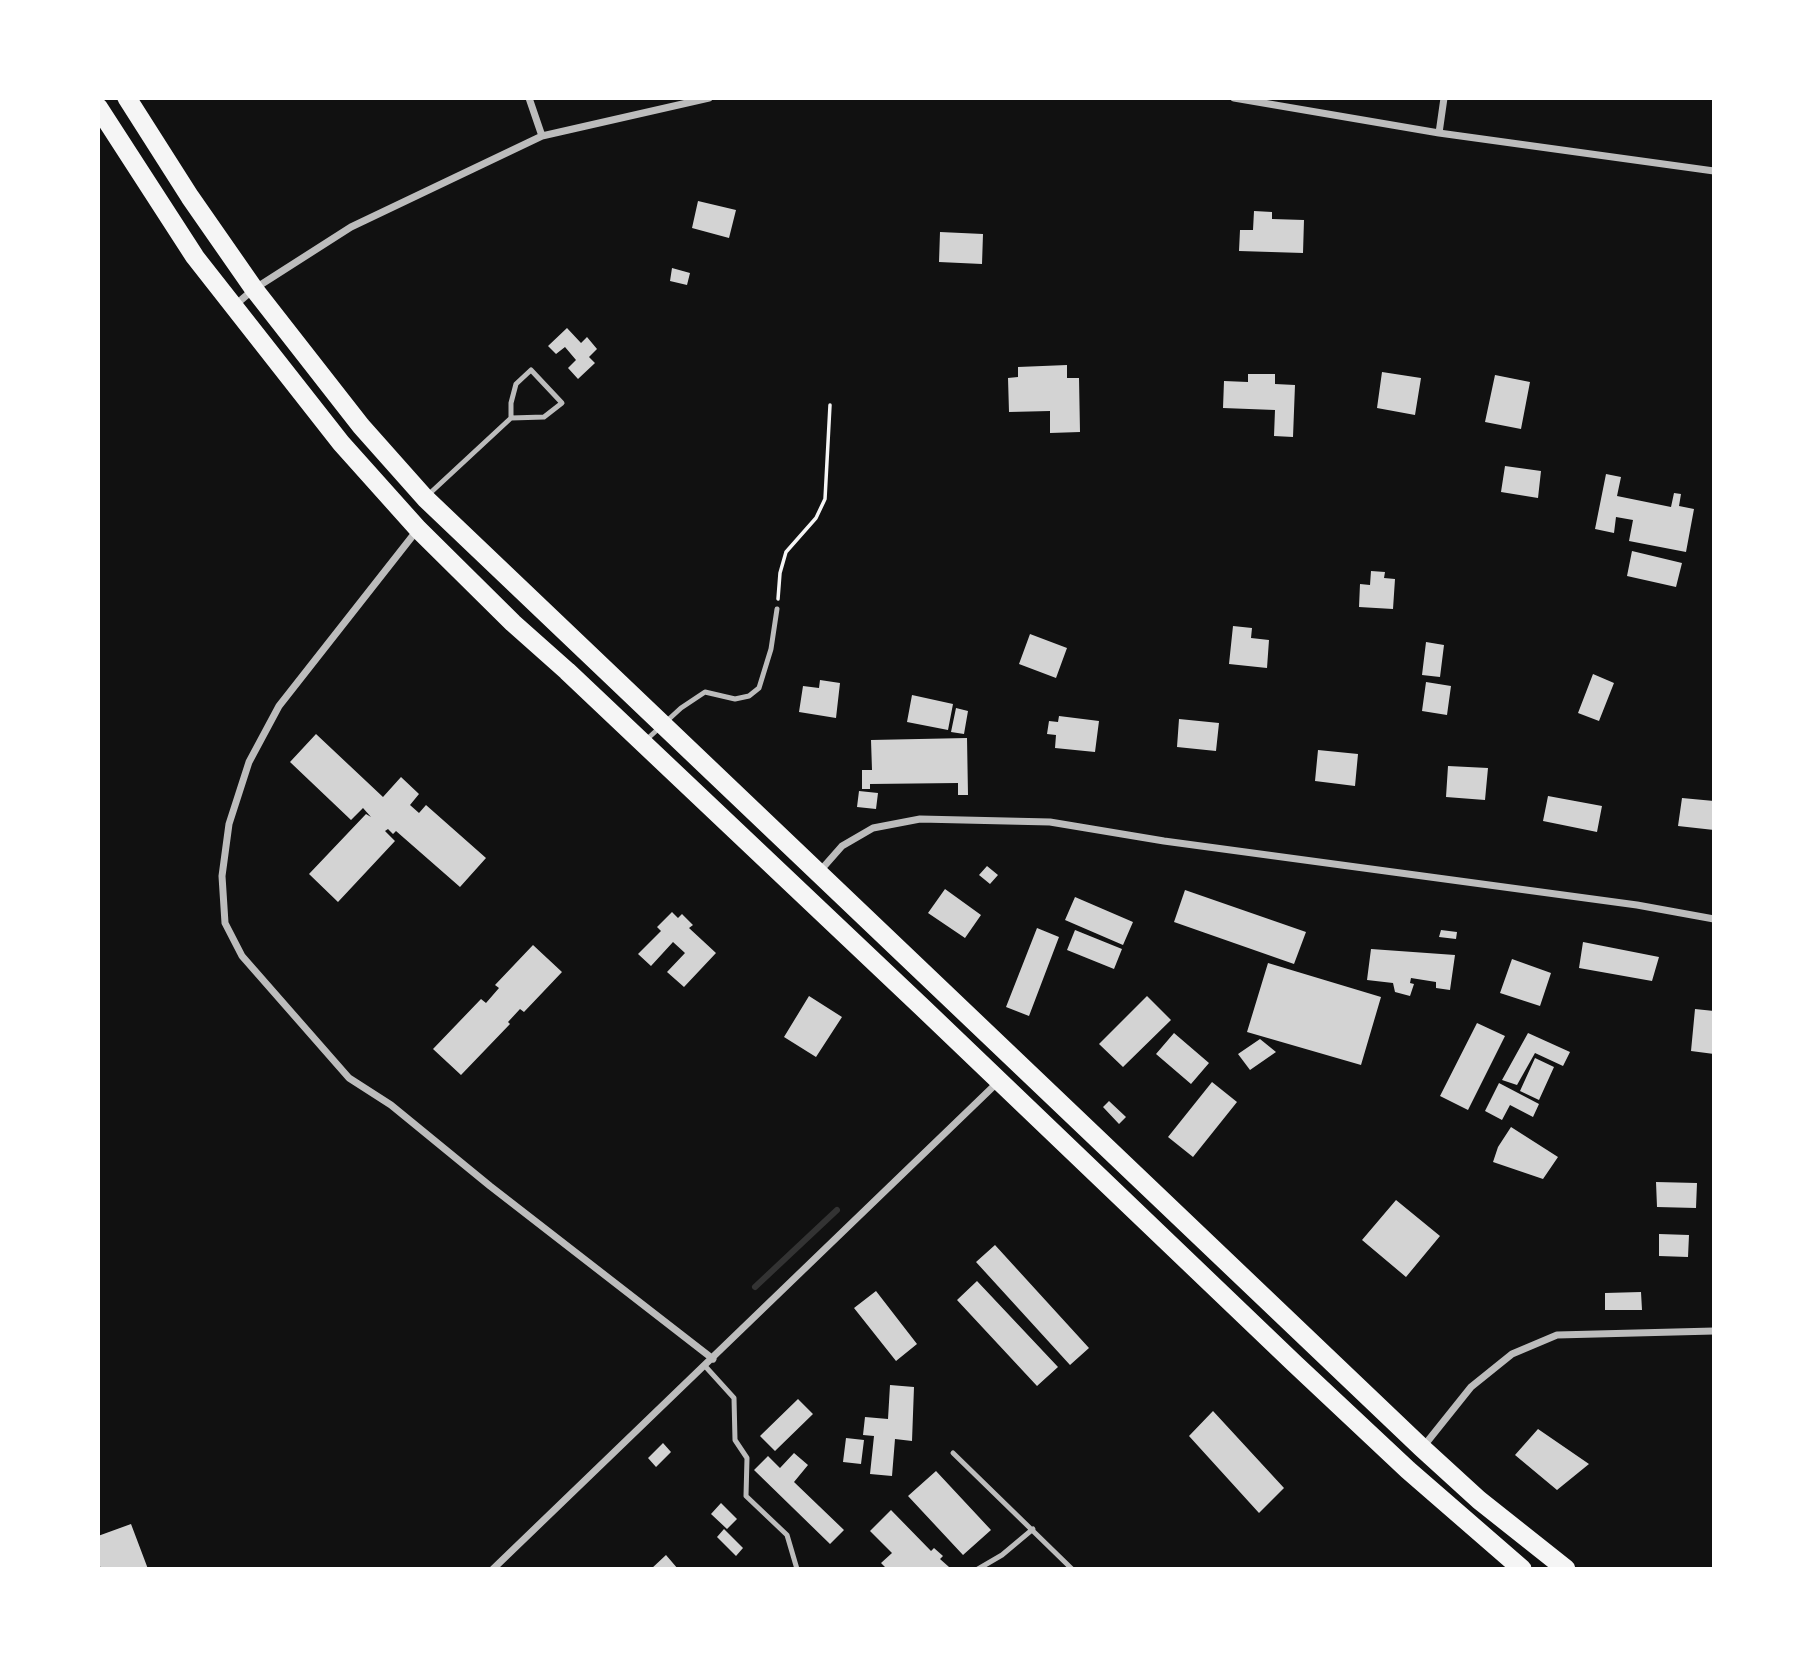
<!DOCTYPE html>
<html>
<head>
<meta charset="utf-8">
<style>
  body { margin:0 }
  #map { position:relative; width:1812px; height:1667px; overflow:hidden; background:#111; font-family:"Sofia Sans Condensed",sans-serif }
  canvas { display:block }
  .frame { position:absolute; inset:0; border:100px solid #fff; pointer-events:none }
</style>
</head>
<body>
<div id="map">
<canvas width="1812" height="1667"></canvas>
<div class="frame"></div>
</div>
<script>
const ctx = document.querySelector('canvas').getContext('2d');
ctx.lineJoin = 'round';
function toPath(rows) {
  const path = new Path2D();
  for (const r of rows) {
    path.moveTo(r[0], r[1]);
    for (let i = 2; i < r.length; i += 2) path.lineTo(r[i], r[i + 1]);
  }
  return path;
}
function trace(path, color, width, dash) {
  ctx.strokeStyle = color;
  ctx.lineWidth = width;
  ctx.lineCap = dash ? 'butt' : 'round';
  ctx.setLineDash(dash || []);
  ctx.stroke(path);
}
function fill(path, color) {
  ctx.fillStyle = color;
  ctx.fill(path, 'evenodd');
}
const stream = toPath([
  [755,1287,837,1210]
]);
const building = toPath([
  [698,201,736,210,729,238,692,228],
  [1254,211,1272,212,1272,219,1304,220,1303,253,1239,251,1240,230,1253,230],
  [940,232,983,234,982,264,939,262],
  [672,268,690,273,687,285,670,281],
  [567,328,581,343,587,337,597,349,589,357,595,363,578,379,568,368,576,360,565,347,556,354,548,346],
  [1067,365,1067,378,1079,378,1080,432,1050,433,1050,411,1009,412,1008,378,1018,377,1018,367],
  [1382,372,1421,378,1415,415,1377,408],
  [1248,374,1275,374,1275,384,1295,385,1293,437,1274,436,1275,410,1223,408,1224,381,1248,382],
  [1495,375,1530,382,1521,429,1485,422],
  [1505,466,1541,471,1538,498,1501,492],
  [1606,474,1621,477,1617,496,1671,507,1674,493,1681,494,1679,506,1694,509,1686,552,1629,541,1633,520,1616,517,1614,533,1595,529],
  [1632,551,1682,563,1676,587,1627,576],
  [1371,571,1385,572,1384,578,1395,579,1393,609,1359,607,1360,584,1370,585],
  [1233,626,1252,628,1251,638,1269,640,1267,668,1229,664],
  [1030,634,1067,648,1056,678,1019,664],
  [1426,642,1444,645,1440,677,1422,675],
  [1593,674,1614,683,1599,721,1578,713],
  [820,680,840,683,836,718,799,712,803,686,819,688],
  [1426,682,1451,686,1447,715,1422,711],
  [912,695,953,704,948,730,907,722],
  [956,708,968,711,964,734,951,732],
  [1059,716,1099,721,1095,752,1055,748,1056,735,1047,734,1049,721,1058,722],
  [1179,719,1219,723,1216,751,1177,747],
  [316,734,383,797,401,777,419,794,410,805,419,813,426,805,486,858,460,887,396,831,393,834,388,829,385,831,395,841,338,902,309,874,366,814,371,817,363,808,351,820,290,762],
  [967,738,968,795,958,795,958,783,870,784,870,789,862,789,862,770,872,770,871,740],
  [1318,750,1358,754,1355,786,1315,781],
  [1448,766,1488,768,1485,800,1446,797],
  [859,791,878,793,876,809,857,807],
  [1548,796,1602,806,1597,832,1543,821],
  [1682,798,1714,801,1714,830,1678,826],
  [987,866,998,875,990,884,979,875],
  [945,889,981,915,965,938,928,913],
  [1185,890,1306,932,1294,964,1174,922],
  [1075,897,1133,922,1123,945,1065,920],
  [672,912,678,918,682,914,693,925,689,928,716,953,684,987,667,972,685,953,673,942,651,966,638,954,661,931,657,927],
  [1037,928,1059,937,1029,1016,1006,1007],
  [1075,930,1122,949,1114,969,1067,950],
  [1441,930,1457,932,1456,939,1439,937],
  [1583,942,1659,957,1652,981,1579,968],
  [533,945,562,972,524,1012,520,1009,508,1022,510,1024,461,1075,433,1049,481,999,486,1003,499,988,495,985],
  [1371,949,1455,955,1450,990,1436,988,1436,982,1411,978,1410,983,1414,984,1410,996,1395,992,1393,983,1367,980],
  [1512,959,1551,973,1540,1006,1500,993],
  [1268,963,1381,997,1361,1065,1247,1032],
  [809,996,842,1017,816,1057,784,1037],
  [1147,996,1171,1020,1123,1067,1099,1044],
  [1695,1009,1714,1011,1714,1054,1691,1051],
  [1477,1023,1505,1036,1468,1110,1440,1096],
  [1174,1033,1209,1063,1191,1084,1156,1054],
  [1528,1033,1570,1052,1563,1066,1535,1053,1517,1085,1502,1080],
  [1260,1039,1276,1052,1250,1070,1238,1054],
  [1535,1058,1554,1067,1539,1100,1520,1091],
  [1212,1082,1237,1102,1193,1157,1168,1137],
  [1499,1083,1539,1104,1533,1117,1510,1105,1502,1120,1485,1111],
  [1109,1101,1126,1117,1119,1124,1103,1107],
  [1511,1127,1558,1157,1543,1179,1493,1162,1498,1147],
  [1656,1182,1697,1183,1696,1208,1657,1207],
  [1396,1200,1440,1236,1406,1277,1362,1240],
  [1659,1234,1689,1235,1688,1257,1659,1256],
  [995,1245,1089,1348,1070,1365,976,1262],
  [977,1281,1058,1367,1037,1386,957,1300],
  [876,1291,917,1344,896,1361,854,1308],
  [1641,1292,1642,1310,1605,1310,1605,1293],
  [890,1385,914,1387,912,1441,895,1439,892,1476,870,1474,874,1436,863,1435,865,1417,888,1419],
  [798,1399,813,1414,775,1451,760,1436],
  [1213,1411,1284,1488,1259,1513,1189,1436],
  [1538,1429,1589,1464,1557,1490,1515,1455],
  [846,1438,864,1440,861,1464,843,1462],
  [663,1443,671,1452,656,1467,648,1458],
  [794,1453,808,1465,794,1482,844,1530,830,1544,754,1470,768,1456,780,1468],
  [936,1471,991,1530,963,1555,908,1496],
  [721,1503,737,1519,727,1529,711,1514],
  [891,1510,931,1551,934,1548,943,1556,940,1559,949,1567,887,1569,881,1563,892,1553,870,1531],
  [131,1524,148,1569,101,1569,98,1560,98,1536],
  [724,1529,743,1548,736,1556,717,1537],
  [666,1555,678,1569,651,1569]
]);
const path = toPath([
  [778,599,780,573,786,552,816,518,825,499,830,405]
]);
const service = toPath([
  [428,495,511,418,544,417,562,403,531,370,516,384,511,403,511,418],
  [645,741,681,708,705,692,735,699,749,696,759,688,771,649,777,609],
  [705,1366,734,1398,735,1440,747,1458,746,1496,787,1535,797,1569],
  [953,1453,1072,1569],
  [978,1569,1002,1555,1033,1529]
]);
const minor = toPath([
  [529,98,542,136],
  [1234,98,1439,133,1714,171],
  [1439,133,1444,98],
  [234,306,254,289,351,227,542,136,709,98],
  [418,529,279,706,249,762,229,824,222,876,225,923,242,956,349,1078,391,1105,490,1186,713,1359],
  [820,871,842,846,873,828,920,819,1050,822,1164,841,1637,905,1714,919],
  [1423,1447,1471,1387,1512,1354,1557,1335,1714,1331],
  [493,1569,998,1082]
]);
const trunk = toPath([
  [127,98,190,197,254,289,361,426,425,498,1422,1448,1479,1500,1566,1569],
  [98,107,195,257,341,443,418,529,513,623,567,671,923,1008,1295,1364,1408,1470,1522,1569]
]);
trace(stream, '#333', 6);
fill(building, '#d3d3d3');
trace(path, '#f5f5f5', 3.5);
trace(service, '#bcbcbc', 5);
trace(minor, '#bcbcbc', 7);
trace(trunk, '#f5f5f5', 19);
</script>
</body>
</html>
